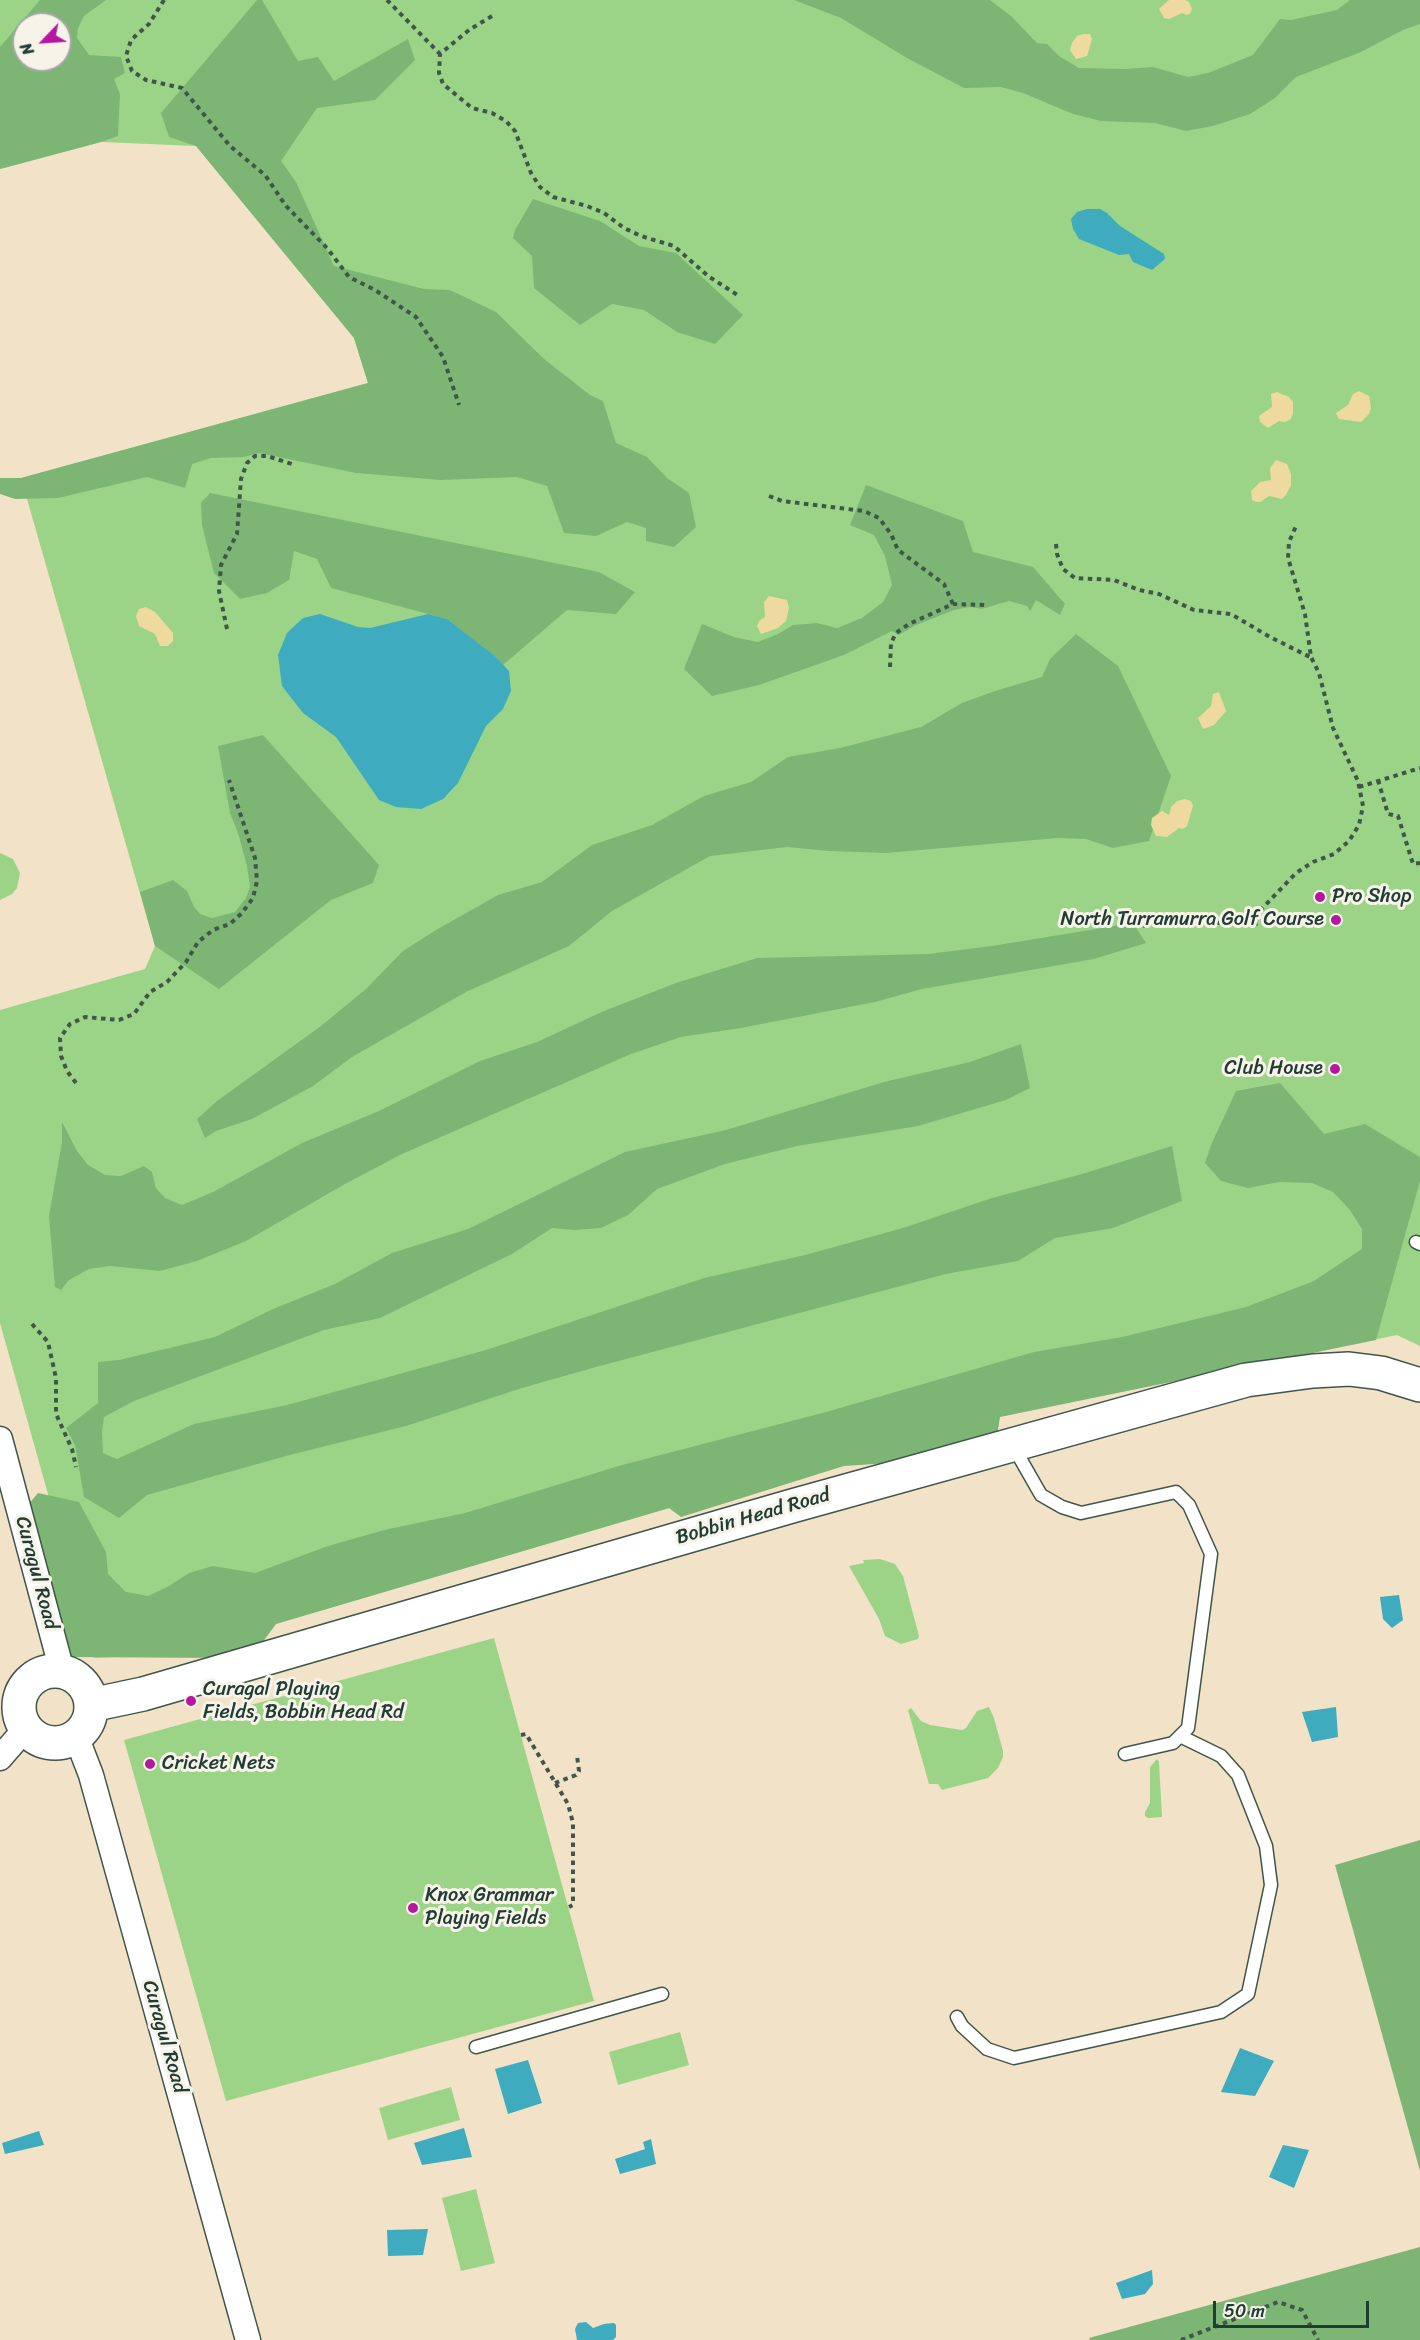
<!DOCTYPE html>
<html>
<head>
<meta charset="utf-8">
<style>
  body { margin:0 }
  #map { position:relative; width:1420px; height:2340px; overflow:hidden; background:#f2e2c8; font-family:Sriracha,sans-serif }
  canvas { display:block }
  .north { position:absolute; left:12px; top:12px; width:60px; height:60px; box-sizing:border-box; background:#f7f3e8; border:2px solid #a1aaa0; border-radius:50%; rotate:245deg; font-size:16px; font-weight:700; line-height:24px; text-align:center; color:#1f3d34 }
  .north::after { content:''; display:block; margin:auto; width:21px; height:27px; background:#b5179e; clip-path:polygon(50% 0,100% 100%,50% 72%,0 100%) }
  .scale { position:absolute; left:1213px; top:2301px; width:156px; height:27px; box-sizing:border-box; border:3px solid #1f3d34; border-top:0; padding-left:8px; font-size:18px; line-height:21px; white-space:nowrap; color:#1f3d34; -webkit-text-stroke:4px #f7f3e8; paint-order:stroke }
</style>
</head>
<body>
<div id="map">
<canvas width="1420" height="2340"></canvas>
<div class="north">N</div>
<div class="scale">50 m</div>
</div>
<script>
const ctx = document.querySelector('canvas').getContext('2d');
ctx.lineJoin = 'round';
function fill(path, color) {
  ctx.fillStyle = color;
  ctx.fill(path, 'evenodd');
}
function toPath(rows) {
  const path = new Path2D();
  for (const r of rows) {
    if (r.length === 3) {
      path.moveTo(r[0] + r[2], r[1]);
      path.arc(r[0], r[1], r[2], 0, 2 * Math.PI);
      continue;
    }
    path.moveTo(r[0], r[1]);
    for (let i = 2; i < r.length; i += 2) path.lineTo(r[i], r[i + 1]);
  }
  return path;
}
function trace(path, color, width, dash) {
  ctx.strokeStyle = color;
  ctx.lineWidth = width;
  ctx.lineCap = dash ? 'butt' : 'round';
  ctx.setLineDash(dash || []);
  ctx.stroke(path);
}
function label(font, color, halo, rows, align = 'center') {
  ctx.font = font + ' Sriracha,sans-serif';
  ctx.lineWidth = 6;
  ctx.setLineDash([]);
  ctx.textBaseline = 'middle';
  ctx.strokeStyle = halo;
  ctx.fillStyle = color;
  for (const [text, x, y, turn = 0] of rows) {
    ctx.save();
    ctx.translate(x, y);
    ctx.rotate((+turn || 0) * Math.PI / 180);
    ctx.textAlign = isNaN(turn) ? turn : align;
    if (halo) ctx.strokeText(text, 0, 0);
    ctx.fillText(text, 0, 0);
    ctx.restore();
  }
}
const green = toPath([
  [0,0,1420,0,1420,1346,1397,1335,935,1430,220,1640,137,1656,94,1658,0,1323,0,1010,145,969,155,946,21,478,368,383,354,338,196,146,101,142,0,169],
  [24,24,60,24,60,60,24,60],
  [0,853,13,859,20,873,17,888,12,894,0,900],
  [880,1559,895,1564,903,1576,919,1636,918,1639,901,1644,885,1636,879,1619,849,1566,864,1563,863,1560],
  [494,1638,594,2001,226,2101,124,1740],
  [989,1707,994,1718,1003,1751,1003,1757,998,1768,988,1778,942,1790,938,1784,929,1784,908,1710,911,1708,921,1721,930,1725,962,1730,966,1728,977,1711],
  [1157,1759,1159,1762,1162,1817,1148,1818,1145,1816,1145,1812,1150,1803,1150,1767],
  [680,2032,689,2065,618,2085,609,2052],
  [451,2087,460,2120,388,2140,379,2108],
  [476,2189,495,2263,461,2271,442,2198]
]);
const forest = toPath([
  [40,0,106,0,84,16,78,28,77,38,89,55,121,57,125,73,114,79,120,94,118,136,101,142,0,169,0,47],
  [24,24,60,24,60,60,24,60],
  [257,0,262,0,298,61,318,57,334,81,408,39,415,60,375,100,317,108,281,161,296,182,334,266,424,289,450,290,496,312,544,359,590,395,603,401,616,443,647,457,667,478,689,493,696,527,674,547,646,541,646,528,627,522,596,536,564,533,547,486,517,477,441,480,356,473,259,453,244,457,211,458,192,464,185,488,147,477,58,498,15,499,0,494,0,478,21,478,368,383,354,338,196,146,169,137,161,113],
  [794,0,990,0,1011,16,1037,43,1047,44,1059,56,1079,68,1125,69,1153,67,1188,77,1208,73,1253,55,1280,19,1291,20,1337,10,1350,0,1420,0,1420,24,1403,30,1361,52,1296,77,1275,98,1250,114,1213,126,1186,131,1155,123,1101,121,1073,114,1023,93,1001,87,964,88,907,58,841,18],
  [533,199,600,221,639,246,676,253,743,315,715,344,677,332,644,310,612,304,580,325,534,288,532,256,513,238,515,230],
  [866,485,963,521,973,552,1033,567,1065,604,1060,615,1036,600,1030,611,1027,606,1009,601,982,609,970,607,954,610,916,625,899,635,892,631,844,655,759,685,712,696,684,669,702,624,734,637,758,642,778,634,793,625,817,623,837,628,862,618,883,602,892,585,885,556,874,535,850,525],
  [210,493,599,572,635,592,616,614,567,610,503,665,495,656,447,619,331,588,317,559,294,551,289,580,267,593,240,599,214,573,202,525,201,503],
  [1076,634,1118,666,1171,776,1149,841,1113,848,1086,839,1058,838,886,853,829,851,787,847,710,856,612,911,569,946,466,992,352,1057,313,1086,252,1119,216,1131,205,1138,197,1119,217,1101,321,1026,366,989,403,951,436,930,498,895,542,882,592,845,652,825,704,796,751,782,788,757,840,748,921,727,962,703,995,691,1042,677,1050,659],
  [263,735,379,865,373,883,331,900,219,989,155,946,140,892,173,880,187,891,194,907,200,914,212,918,235,912,246,898,250,887,247,866,238,833,230,813,218,746],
  [1133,923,1146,943,1094,959,922,989,875,1002,741,1028,681,1037,631,1054,402,1154,345,1184,246,1241,197,1261,160,1271,110,1266,89,1269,69,1280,61,1290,55,1287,49,1216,62,1142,62,1122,77,1151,88,1165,105,1175,121,1176,144,1166,152,1172,156,1188,165,1198,182,1205,213,1192,302,1143,379,1111,480,1061,537,1042,604,1011,676,983,757,958,928,954,992,946],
  [1021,1044,1030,1088,1006,1100,918,1126,797,1146,725,1164,657,1189,628,1215,601,1228,574,1230,552,1228,512,1254,380,1318,324,1330,134,1401,104,1417,102,1432,103,1453,117,1459,194,1424,287,1405,486,1350,704,1278,805,1255,903,1228,992,1198,1082,1174,1172,1146,1182,1201,1113,1228,1055,1238,1018,1261,946,1274,596,1367,522,1388,406,1426,286,1456,147,1495,119,1518,84,1497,75,1445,66,1428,98,1403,98,1362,119,1360,215,1337,273,1309,335,1284,392,1253,468,1229,625,1152,726,1130,884,1082,970,1062],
  [1280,1083,1324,1134,1365,1124,1420,1157,1420,1181,1376,1340,1000,1417,994,1456,844,1466,681,1517,669,1508,276,1624,262,1643,219,1658,72,1657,24,1510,38,1493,79,1502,106,1552,108,1574,126,1592,148,1596,169,1586,189,1573,213,1566,255,1573,328,1546,384,1530,465,1513,622,1465,826,1412,1034,1352,1122,1337,1246,1307,1314,1281,1362,1249,1362,1229,1350,1210,1333,1192,1312,1183,1280,1182,1248,1188,1221,1181,1205,1163,1211,1145,1236,1091],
  [1420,1840,1420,2171,1335,1865],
  [1420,2247,1420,2340,1090,2340,1089,2338]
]);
const sand = toPath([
  [1169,0,1185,0,1189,2,1192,9,1190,14,1186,15,1182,13,1169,19,1164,18,1159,9],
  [1083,34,1090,34,1092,39,1087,56,1076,59,1070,50,1072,43,1077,36],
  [1359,391,1369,396,1371,408,1369,414,1361,422,1339,419,1336,413,1348,405,1353,394],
  [1277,392,1289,397,1293,402,1293,413,1291,419,1285,422,1279,421,1268,428,1260,422,1259,416,1272,407,1271,394],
  [1276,460,1287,464,1291,474,1291,485,1286,495,1282,499,1269,496,1260,502,1256,502,1252,500,1251,491,1260,482,1271,480,1270,468],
  [769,596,787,600,789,608,786,621,778,628,761,634,757,626,760,620,765,617,764,602],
  [146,607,155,612,173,633,173,641,168,646,160,646,155,634,139,626,136,616,139,609],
  [1219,692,1226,711,1214,725,1203,729,1198,718,1211,706,1213,694],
  [1185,799,1191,801,1193,806,1187,826,1183,829,1179,828,1167,837,1156,836,1151,825,1152,818,1162,811,1169,815,1171,807,1177,801]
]);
const water = toPath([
  [1087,209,1100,209,1107,213,1120,226,1164,254,1165,259,1152,270,1133,262,1129,254,1119,255,1079,239,1073,229,1071,219,1077,212],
  [320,614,358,627,370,628,428,614,447,619,495,656,509,671,511,691,503,709,486,726,458,783,443,799,421,809,396,807,379,800,336,737,303,713,282,686,278,655,287,633,303,618],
  [1399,1595,1403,1620,1392,1628,1383,1619,1380,1597],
  [1336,1707,1338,1737,1312,1742,1302,1712],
  [1240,2048,1274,2061,1255,2096,1221,2092],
  [528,2060,542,2103,508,2114,495,2069],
  [464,2128,472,2157,422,2165,414,2143],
  [39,2131,44,2145,5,2154,2,2143],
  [651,2139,656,2164,620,2174,615,2159,645,2149,643,2142],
  [1283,2145,1309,2150,1294,2188,1269,2177],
  [428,2229,423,2255,388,2256,387,2230],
  [1152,2270,1153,2284,1145,2294,1122,2299,1116,2283],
  [586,2322,593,2328,604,2324,614,2323,616,2325,616,2337,613,2340,577,2340,575,2329,578,2323]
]);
const path = toPath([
  [164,0,149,24,131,40,126,56,132,71,146,80,182,88,230,146,265,175,286,206,327,248,349,277,375,290,416,317,443,357,459,405],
  [387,0,440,54],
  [492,16,469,30,440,54,439,73,443,84,472,108,492,113,506,121,515,131,531,173,540,187,553,197,587,206,604,213,624,228,641,236,674,246,708,276,739,296],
  [769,496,782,501,864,511,879,518,891,534,898,550,944,584,953,604],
  [1056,544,1057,554,1063,569,1075,578,1114,580,1139,590,1159,594,1194,610,1231,614,1270,637,1310,657],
  [227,629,219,591,221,565,237,534,241,479,247,463,255,456,267,456,295,465],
  [890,667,891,643,896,633,909,624,953,604,986,605],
  [1378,780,1388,814,1398,816,1413,864,1420,863],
  [1359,787,1420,768],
  [1143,926,1156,923,1218,923,1254,917],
  [1256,926,1254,917,1296,873,1313,862,1334,854,1349,841,1359,825,1363,806,1358,781,1333,728,1319,673,1311,657,1305,614,1288,558,1289,542,1296,526],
  [76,1083,67,1071,61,1056,60,1038,70,1024,85,1017,119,1020,134,1014,150,992,167,982,186,962,198,942,213,930,230,924,242,913,253,898,257,881,255,858,229,780],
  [32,1324,48,1342,56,1378,56,1414,72,1449,76,1467],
  [521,1735,526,1734,568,1804,573,1823,573,1905,569,1907],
  [555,1783,576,1775,579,1771,577,1756],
  [1181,2340,1278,2302,1302,2310,1318,2340]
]);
const lane = toPath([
  [1416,1242,1420,1244],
  [1013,1446,1041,1495,1062,1507,1081,1513,1176,1492,1189,1505,1211,1554,1188,1728,1173,1743,1125,1754],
  [957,2017,962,2026,987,2049,1014,2058,1221,2012,1248,1994,1271,1885,1266,1846,1238,1775,1221,1756,1180,1736],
  [476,2047,662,1994]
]);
const street = toPath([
  [0,1439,62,1671],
  [76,1736,91,1775,248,2340],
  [0,1758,26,1728]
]);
const secondary = toPath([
  [55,1707,36],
  [91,1705,143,1694,792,1506,1246,1380,1313,1371,1349,1369,1381,1373,1420,1385]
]);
const markers = [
  [1320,897,6,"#b5179e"],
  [1336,920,6,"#b5179e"],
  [1335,1069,6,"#b5179e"],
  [191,1701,6,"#b5179e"],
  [150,1764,6,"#b5179e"],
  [413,1908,6,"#b5179e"]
];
const poiNames = [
  ["Pro Shop",1332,897],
  ["North Turramurra Golf Course",1324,920,"right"],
  ["Club House",1323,1069,"right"],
  ["Curagal Playing",203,1690],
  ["Fields, Bobbin Head Rd",203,1713],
  ["Cricket Nets",162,1764],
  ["Knox Grammar",425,1896],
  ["Playing Fields",425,1919]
];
const streetNames = [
  ["Bobbin Head Road",753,1517,-16],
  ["Curagul Road",36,1573,75],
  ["Curagul Road",164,2037,74]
];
fill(green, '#9cd487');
fill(forest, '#7db674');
fill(sand, '#eeda9e');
fill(water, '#3fabbe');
trace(lane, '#3f564a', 15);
trace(street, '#3f564a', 27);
trace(secondary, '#3f564a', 36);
trace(path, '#3f564a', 4, [4.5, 4.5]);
trace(lane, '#fff', 12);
trace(street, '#fff', 24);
trace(secondary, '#fff', 33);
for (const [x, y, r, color] of markers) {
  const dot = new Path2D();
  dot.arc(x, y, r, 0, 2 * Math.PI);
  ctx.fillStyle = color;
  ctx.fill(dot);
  trace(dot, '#f7f3e8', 2);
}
label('20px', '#1f3d34', '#f7f3e8', poiNames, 'left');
label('20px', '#1f3d34', '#f7f3e8', streetNames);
</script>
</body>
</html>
